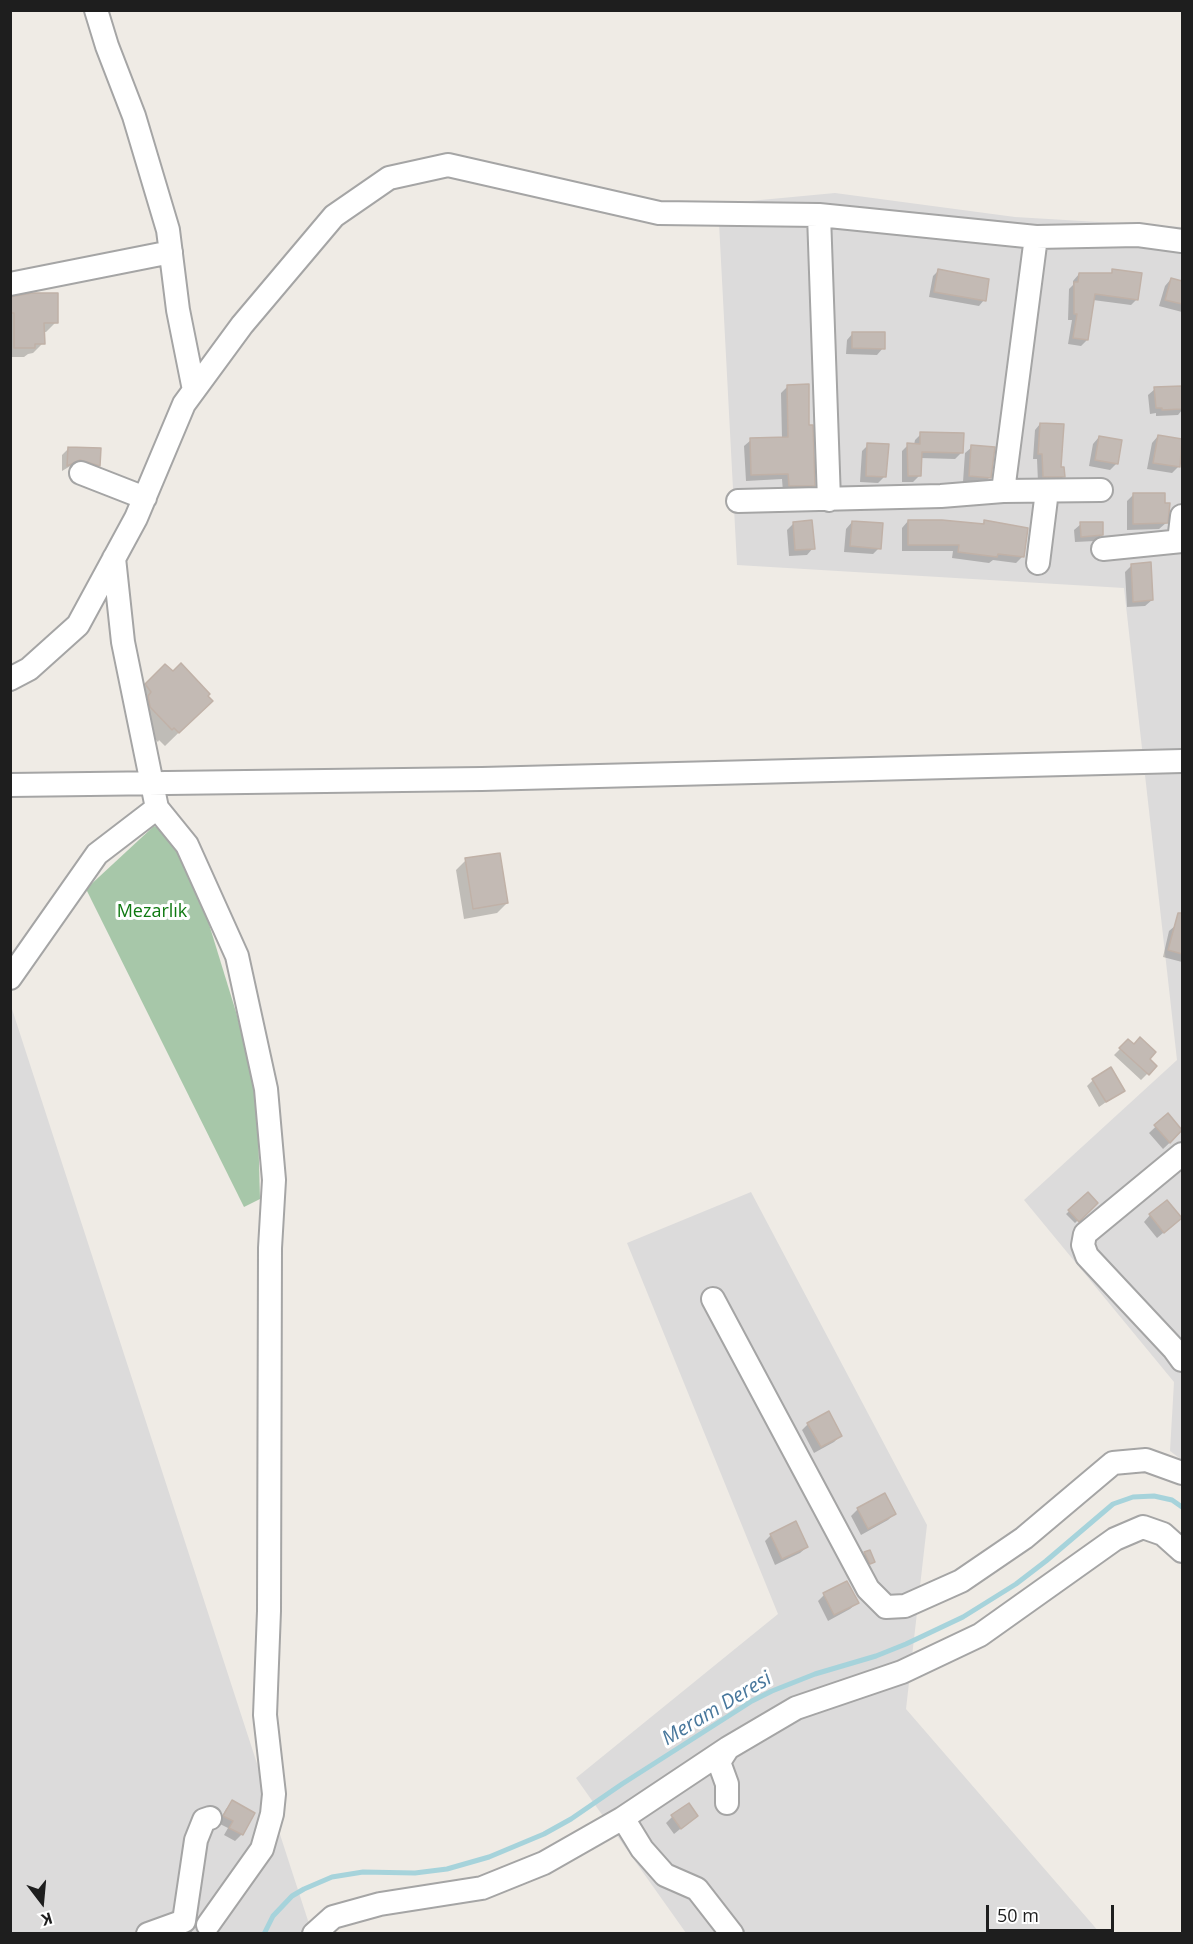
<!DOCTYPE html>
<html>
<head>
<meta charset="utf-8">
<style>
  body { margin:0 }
  #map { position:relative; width:1193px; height:1944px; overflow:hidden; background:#efebe5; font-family:"Open Sans",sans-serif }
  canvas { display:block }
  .frame { position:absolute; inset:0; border:12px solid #1e1e1e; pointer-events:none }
  .north { position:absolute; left:12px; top:1872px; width:60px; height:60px; -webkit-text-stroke:4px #fff; paint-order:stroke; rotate:164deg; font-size:16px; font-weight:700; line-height:24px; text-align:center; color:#1e1e1e }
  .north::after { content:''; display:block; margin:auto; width:21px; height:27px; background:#1e1e1e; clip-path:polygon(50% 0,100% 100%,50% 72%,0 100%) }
  .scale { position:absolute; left:986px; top:1905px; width:128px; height:27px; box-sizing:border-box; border:3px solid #1e1e1e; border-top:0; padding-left:8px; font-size:18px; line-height:21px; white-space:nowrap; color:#1e1e1e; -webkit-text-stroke:4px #fff; paint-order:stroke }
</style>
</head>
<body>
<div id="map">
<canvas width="1193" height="1944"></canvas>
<div class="frame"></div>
<div class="north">K</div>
<div class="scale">50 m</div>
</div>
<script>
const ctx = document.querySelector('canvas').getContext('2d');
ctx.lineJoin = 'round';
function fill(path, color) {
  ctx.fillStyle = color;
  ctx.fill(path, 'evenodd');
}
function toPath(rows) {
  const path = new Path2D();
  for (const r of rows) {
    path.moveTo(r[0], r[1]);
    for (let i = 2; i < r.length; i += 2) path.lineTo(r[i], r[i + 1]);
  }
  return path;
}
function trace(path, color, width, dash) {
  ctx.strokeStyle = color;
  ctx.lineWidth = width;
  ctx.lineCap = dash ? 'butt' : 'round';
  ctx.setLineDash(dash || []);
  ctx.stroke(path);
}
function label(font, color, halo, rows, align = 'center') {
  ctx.font = font + ' "Open Sans",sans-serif';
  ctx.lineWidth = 6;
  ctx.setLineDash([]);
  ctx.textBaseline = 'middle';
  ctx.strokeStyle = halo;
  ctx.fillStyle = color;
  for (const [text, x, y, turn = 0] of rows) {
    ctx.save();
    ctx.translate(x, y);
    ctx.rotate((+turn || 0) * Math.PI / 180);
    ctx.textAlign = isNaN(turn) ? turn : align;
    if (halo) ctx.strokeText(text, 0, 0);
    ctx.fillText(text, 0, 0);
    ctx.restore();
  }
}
const residential = toPath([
  [835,193,1015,217,1182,227,1182,1460,1170,1451,1174,1382,1024,1200,1177,1060,1124,588,737,565,718,204],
  [11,1006,312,1933,11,1933],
  [751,1192,927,1525,906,1709,1100,1933,686,1933,576,1778,778,1614,627,1243]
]);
const cemetery = toPath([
  [154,826,168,833,205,911,236,1012,257,1090,260,1199,244,1207,86,889]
]);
const shadow = toPath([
  [939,270,984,300,979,306,929,297,933,276],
  [1113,271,1137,299,1131,305,1093,300,1087,340,1081,346,1068,344,1072,320,1068,320,1069,289,1073,285,1073,281,1079,274,1109,275],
  [1171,279,1182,282,1182,312,1159,306,1165,286],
  [10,298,56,322,46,332,43,332,43,343,33,353,28,354,24,357,10,357],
  [853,333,883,348,877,355,846,354,847,340],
  [788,386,808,427,813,485,807,492,783,492,782,479,746,481,744,446,751,440,782,439,781,393],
  [1182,387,1182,410,1178,415,1156,416,1156,413,1150,414,1148,395,1155,389],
  [1040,424,1064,476,1058,482,1038,482,1037,459,1033,459,1035,430],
  [921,434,962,452,955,459,920,458,919,476,913,482,902,482,902,451,908,445,914,445,915,440],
  [1158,436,1182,440,1179,466,1172,473,1147,469,1152,443],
  [1099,437,1117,463,1110,470,1089,466,1093,444],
  [868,445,884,477,878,483,860,482,862,451],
  [972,447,990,477,983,484,963,482,965,453],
  [69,448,99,465,92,472,72,465,62,471,62,455],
  [1133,495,1166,523,1159,529,1127,530,1127,501],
  [908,521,981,525,985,521,1023,556,1016,563,993,560,989,563,952,558,953,551,902,551,902,528],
  [852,522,879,548,873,554,844,552,846,529],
  [793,524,813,548,807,555,789,556,787,530],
  [1081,524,1102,535,1095,541,1075,542,1074,530],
  [1132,565,1152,600,1145,606,1127,607,1125,572],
  [165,666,211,701,165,746,159,740,158,742,137,721,133,698],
  [466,860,507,903,497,913,464,919,456,870],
  [1176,925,1182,926,1182,962,1163,957,1169,931],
  [1128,1041,1155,1066,1141,1080,1114,1055],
  [1093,1080,1123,1090,1099,1107,1087,1086],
  [1168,1115,1182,1131,1163,1149,1149,1133],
  [1088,1194,1096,1203,1075,1223,1066,1214],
  [1150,1215,1181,1218,1157,1238,1144,1222],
  [808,1424,840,1436,834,1442,814,1453,802,1430],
  [884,1495,894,1514,888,1520,861,1535,851,1516,858,1509],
  [771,1535,807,1547,800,1553,775,1565,765,1541],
  [869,1552,873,1561,867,1566,862,1556],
  [824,1595,857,1603,850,1609,828,1621,818,1601],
  [232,1802,242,1834,235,1841,224,1835,228,1828,218,1823,226,1809],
  [696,1816,674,1834,666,1823,672,1817]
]);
const stream = toPath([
  [264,1934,273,1916,292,1896,304,1889,332,1877,363,1872,415,1873,447,1869,489,1857,544,1834,571,1819,622,1784,752,1701,772,1691,815,1674,876,1656,906,1644,963,1617,1016,1584,1046,1561,1113,1504,1133,1497,1154,1496,1172,1500,1182,1507]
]);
const building = toPath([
  [938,269,989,279,986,301,934,292,938,269],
  [1112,269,1142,273,1138,300,1095,294,1088,340,1073,338,1077,314,1074,314,1074,282,1078,282,1079,273,1112,273,1112,269],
  [1171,278,1182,281,1182,304,1165,300,1171,278],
  [32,293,58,293,58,323,44,323,45,344,35,344,35,348,14,348,14,313,10,313,10,297,32,293],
  [852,332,885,332,885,349,852,348,852,332],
  [809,384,809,425,813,425,815,486,789,486,788,474,751,475,750,438,788,437,787,385,809,384],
  [1182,386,1182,409,1162,410,1162,408,1156,408,1154,387,1182,386],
  [1040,423,1064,424,1061,467,1064,467,1065,477,1043,477,1042,454,1038,454,1040,423],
  [920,432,964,433,963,453,922,452,921,476,908,476,907,443,920,444,920,432],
  [1158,435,1182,439,1180,467,1153,463,1158,435],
  [1099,436,1122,440,1118,464,1095,460,1099,436],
  [867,443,889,444,886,477,866,476,867,443],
  [971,445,995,447,991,478,969,476,971,445],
  [68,447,101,448,100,466,80,460,67,466,68,447],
  [1133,493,1165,493,1165,503,1170,503,1168,523,1133,524,1133,493],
  [812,520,815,549,795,550,793,522,812,520],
  [908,520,942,520,984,524,984,520,1028,528,1024,557,998,554,997,557,958,552,959,545,908,545,908,520],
  [852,521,883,523,881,549,850,546,852,521],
  [1080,522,1103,522,1103,535,1081,537,1080,522],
  [1151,562,1153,600,1133,602,1131,564,1151,562],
  [181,663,210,694,208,696,213,701,179,733,174,728,172,730,150,707,148,696,151,692,145,684,165,664,173,671,181,663],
  [500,853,508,903,473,909,465,858,500,853],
  [1178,913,1182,913,1182,954,1168,950,1178,913],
  [1140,1037,1156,1052,1150,1059,1157,1066,1149,1075,1119,1048,1128,1039,1134,1044,1140,1037],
  [1111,1067,1125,1091,1106,1102,1092,1079,1111,1067],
  [1168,1113,1182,1130,1170,1143,1154,1125,1168,1113],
  [1088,1192,1098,1203,1079,1222,1068,1210,1088,1192],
  [1167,1200,1182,1218,1164,1233,1149,1214,1167,1200],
  [829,1411,842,1436,821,1447,807,1423,829,1411],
  [885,1493,896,1514,868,1529,857,1508,885,1493],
  [796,1521,808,1547,782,1559,770,1534,796,1521],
  [870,1550,875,1562,870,1564,864,1552,870,1550],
  [847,1581,859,1603,834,1615,823,1593,847,1581],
  [232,1800,255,1813,243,1835,229,1828,233,1821,223,1816,232,1800],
  [689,1803,698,1816,681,1829,671,1815,689,1803]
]);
const minor = toPath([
  [96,10,107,46,134,116,168,230,178,310,194,390],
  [819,215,829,500],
  [10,284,171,252],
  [81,473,145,498],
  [1003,491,1036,237],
  [738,501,941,496,1003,491,1101,490],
  [1179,541,1182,516],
  [1103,549,1182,541],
  [1038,563,1047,491],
  [10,679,29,669,78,625,136,518,184,404,242,325,334,216,389,178,448,165,659,213,819,215,1036,237,1138,235,1182,241],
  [10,785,482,779,1182,761],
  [157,808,187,845,237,956,266,1089,274,1180,270,1248,269,1611,265,1715,274,1794,272,1814,262,1849,208,1925],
  [10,978,97,854,157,808,123,642,114,558],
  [1182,1154,1085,1234,1083,1245,1087,1256,1174,1349,1182,1360],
  [713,1299,868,1589,886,1607,905,1606,961,1581,1024,1538,1113,1463,1146,1460,1182,1473],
  [727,1803,727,1784,719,1762,728,1748,796,1708,902,1672,980,1635,1115,1539,1143,1527,1163,1534,1182,1551],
  [623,1818,642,1849,665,1875,697,1889,732,1934],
  [148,1934,184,1921,196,1840,204,1820,210,1818],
  [314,1934,333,1917,380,1904,482,1888,544,1863,623,1818,728,1748]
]);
const parkNames = [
  ["Mezarlık",152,912]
];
const waterNames = [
  ["Meram Deresi",717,1709,-31]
];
fill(residential, '#dcdbdb');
fill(cemetery, '#a7c7a9');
fill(shadow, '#0003');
trace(stream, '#a6d3db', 5);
fill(building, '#c3bab4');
trace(building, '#c0b1a7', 1.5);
trace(minor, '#a5a5a5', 26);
trace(minor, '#fff', 22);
label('18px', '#0f7911', '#fff', parkNames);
label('italic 20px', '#48779c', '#fff', waterNames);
</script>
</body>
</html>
